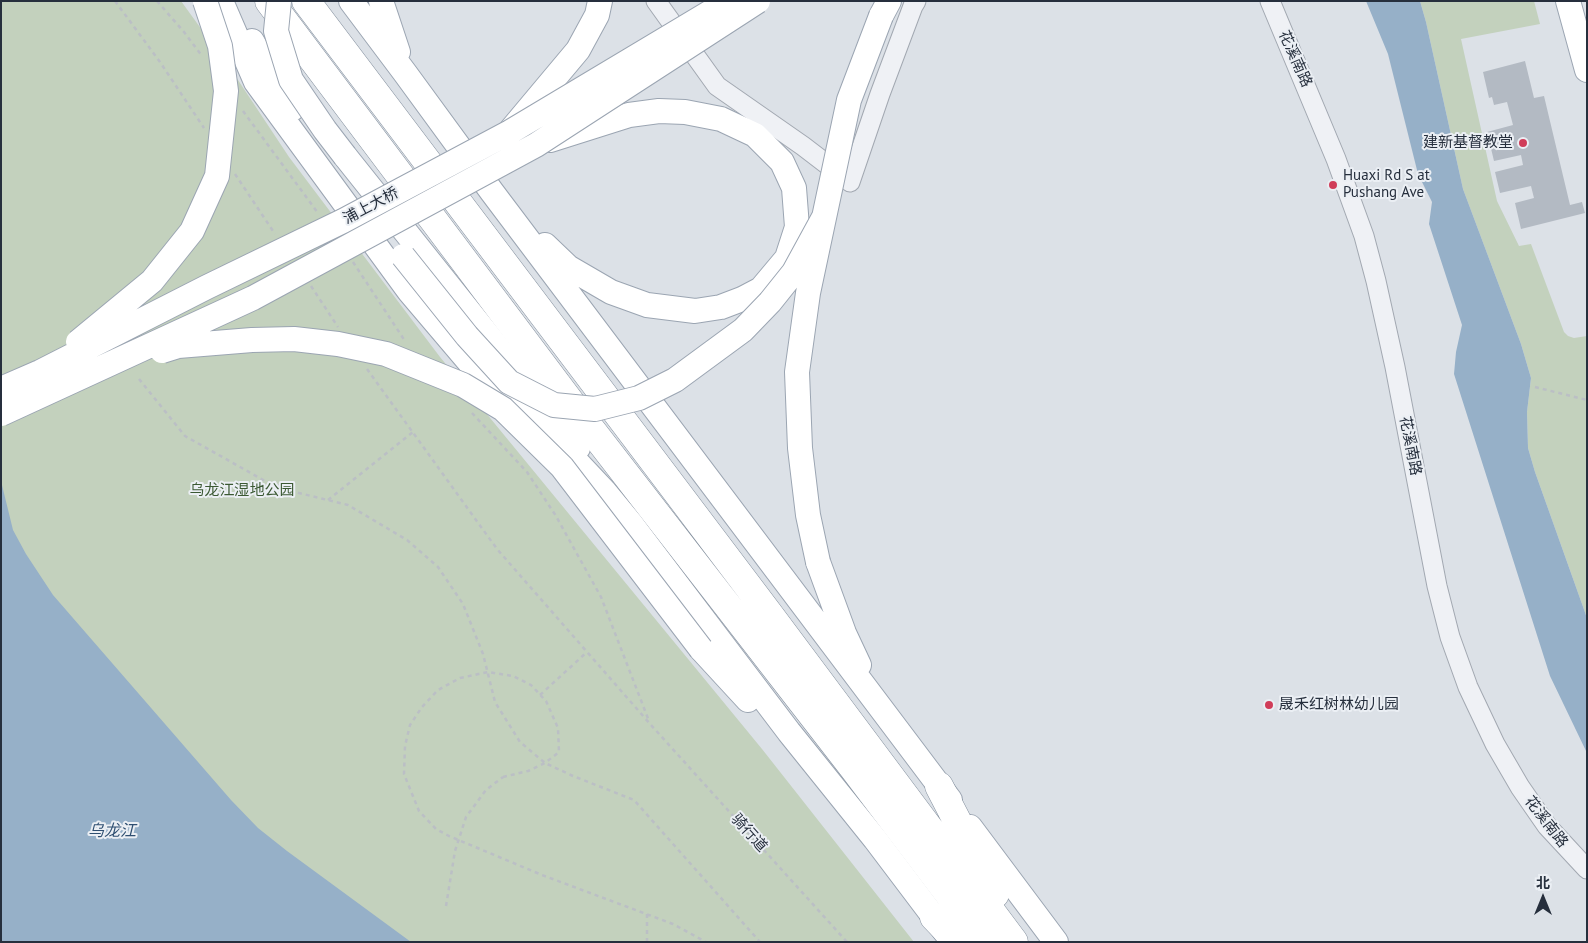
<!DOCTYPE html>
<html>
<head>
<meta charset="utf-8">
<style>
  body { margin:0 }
  #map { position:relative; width:1588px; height:943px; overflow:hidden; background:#dce1e7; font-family:"PT Sans","Noto Sans SC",sans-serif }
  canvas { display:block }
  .frame { position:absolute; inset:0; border:2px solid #262f3d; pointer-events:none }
  .north { position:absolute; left:1518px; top:873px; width:50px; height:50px; -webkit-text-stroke:4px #ebeff4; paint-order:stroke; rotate:0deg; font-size:14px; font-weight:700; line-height:20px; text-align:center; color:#262f3d }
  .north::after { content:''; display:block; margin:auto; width:18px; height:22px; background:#262f3d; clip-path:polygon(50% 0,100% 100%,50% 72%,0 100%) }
</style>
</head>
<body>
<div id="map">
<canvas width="1588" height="943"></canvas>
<div class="frame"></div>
<div class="north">北</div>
</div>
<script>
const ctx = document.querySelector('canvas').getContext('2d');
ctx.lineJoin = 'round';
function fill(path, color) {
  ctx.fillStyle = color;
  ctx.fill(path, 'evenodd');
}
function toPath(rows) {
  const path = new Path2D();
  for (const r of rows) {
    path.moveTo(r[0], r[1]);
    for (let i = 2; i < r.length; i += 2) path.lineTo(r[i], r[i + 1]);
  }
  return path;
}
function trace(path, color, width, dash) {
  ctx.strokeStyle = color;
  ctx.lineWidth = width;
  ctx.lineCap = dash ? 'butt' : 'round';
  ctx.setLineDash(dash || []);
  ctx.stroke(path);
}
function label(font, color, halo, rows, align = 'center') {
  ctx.font = font + ' "PT Sans","Noto Sans SC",sans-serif';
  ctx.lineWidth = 4;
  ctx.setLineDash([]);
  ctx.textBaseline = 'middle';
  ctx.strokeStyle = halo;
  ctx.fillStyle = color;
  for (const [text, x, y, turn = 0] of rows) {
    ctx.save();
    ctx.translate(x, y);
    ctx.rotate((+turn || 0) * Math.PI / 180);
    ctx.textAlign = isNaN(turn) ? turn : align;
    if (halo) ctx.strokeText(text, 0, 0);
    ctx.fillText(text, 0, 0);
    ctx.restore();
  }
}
const green = toPath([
  [1,1,181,1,236,77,289,157,440,357,762,749,914,942,370,942,20,601,1,521],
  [1420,1,1534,1,1540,24,1461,39,1497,201,1519,246,1531,244,1564,332,1568,336,1574,338,1587,336,1587,618,1535,472,1528,448,1527,412,1531,378,1521,344,1463,189,1426,22]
]);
const water = toPath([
  [1366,1,1420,1,1426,22,1463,189,1521,344,1531,378,1527,412,1528,448,1535,472,1587,618,1587,753,1550,676,1454,374,1456,352,1462,325,1429,224,1432,202,1418,174,1388,54],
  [1,481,13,530,26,554,53,595,231,800,258,828,287,851,411,942,1,942]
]);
const building = toPath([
  [1525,61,1534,98,1544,96,1570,205,1582,202,1585,213,1521,229,1515,203,1534,198,1531,186,1500,193,1495,172,1523,165,1521,155,1494,161,1487,132,1513,125,1507,102,1494,105,1492,97,1489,98,1483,72]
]);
const path = toPath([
  [115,1,160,62,204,128],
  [157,1,184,32,202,56],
  [243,111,318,213],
  [235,174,275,234],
  [353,262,405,341],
  [311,286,338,327],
  [367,369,497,549,651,725,847,942],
  [139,379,185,436,265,481,299,493,348,505,407,540,438,567,463,604,483,654,495,702,520,742,545,763,573,776,634,800,760,942],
  [1535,387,1587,400],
  [472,413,527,472,556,516,601,597,649,721],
  [328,500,413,432],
  [540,695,587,652],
  [503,777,528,771,545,763,559,752,558,728,546,701,531,685,513,676,488,672,460,678,438,690,422,707,410,725,405,746,404,774,419,811,436,829,449,836,542,875,673,924,706,942],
  [647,942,647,914]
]);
const minor = toPath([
  [656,1,717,86,803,146,850,182,880,94,913,6,916,1],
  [1270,1,1336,159,1364,236,1376,281,1395,367,1437,586,1450,637,1468,687,1495,744,1520,787,1547,826,1587,869]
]);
const major = toPath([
  [221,1,256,82,409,291,482,377,573,458,604,491,632,525,789,732,875,839,946,933],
  [351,1,405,73,492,192,950,800],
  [381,1,398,52],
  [1568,1,1587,70],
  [881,16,889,1],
  [252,41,292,109],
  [511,130,578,50,597,15,600,1],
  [345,156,578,448],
  [545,245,568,267,611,292,647,305,695,311,721,307,742,299,761,289,787,258,797,227,794,188,782,162,755,135,721,119,685,112,659,111,629,115,550,140],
  [818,562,844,633,859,665],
  [701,649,748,700],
  [970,827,1056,942]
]);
const highway = toPath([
  [269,1,586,423,854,769,985,942],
  [306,1,769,614,1014,942],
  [939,786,995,894],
  [934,917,958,942]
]);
const pathBridge = toPath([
  [446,906,455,851,466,817,486,790,503,777]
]);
const majorBridge = toPath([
  [279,1,276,31,291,80,325,130,345,156],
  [403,256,467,336,509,382,554,405,595,409,639,398,675,380,743,330,770,302,794,272,824,217],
  [78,342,152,281,192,231,217,176,226,91,220,46,205,1],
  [162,351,178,346,252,340,294,339,338,344,386,354,463,385,503,409,562,467,701,649],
  [1,389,40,372,207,287,343,221,510,132,729,1],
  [1,414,253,298,536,145,758,1],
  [818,562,808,515,800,448,797,372,808,293,849,100,881,16]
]);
const markers = [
  [1523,143,5,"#d03d59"],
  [1333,185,5,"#d03d59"],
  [1269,705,5,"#d03d59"]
];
const streetNames = [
  ["花溪南路",1295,59,66],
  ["浦上大桥",371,206,-28],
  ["花溪南路",1410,446,79],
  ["花溪南路",1546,822,52],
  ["骑行道",749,833,48]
];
const poiNames = [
  ["建新基督教堂",1513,143,"right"],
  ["Huaxi Rd S at",1343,176],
  ["Pushang Ave",1343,193],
  ["晟禾红树林幼儿园",1279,705]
];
const parkNames = [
  ["乌龙江湿地公园",242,491]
];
const waterNames = [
  ["乌龙江",112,831]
];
fill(green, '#c3d1bd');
fill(water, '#96b0c8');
fill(building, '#b3bac3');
trace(minor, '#a2a8b1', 21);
trace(major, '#9ba5b2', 26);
trace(highway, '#838f9d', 29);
trace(path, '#bbbfc5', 2.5, [4, 4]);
trace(minor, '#eff1f5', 19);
trace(major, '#fff', 24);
trace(highway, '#fff', 28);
trace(majorBridge, '#9ba5b2', 26, []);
trace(pathBridge, '#bbbfc5', 2.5, [4, 4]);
trace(majorBridge, '#fff', 24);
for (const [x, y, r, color] of markers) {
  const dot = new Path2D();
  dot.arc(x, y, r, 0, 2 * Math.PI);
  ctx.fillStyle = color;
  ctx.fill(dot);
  trace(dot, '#ebeff4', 2);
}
label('15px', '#262f3d', '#ebeff4', streetNames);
label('15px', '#262f3d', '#ebeff4', poiNames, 'left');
label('15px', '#3b5933', '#ebeff4', parkNames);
label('italic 16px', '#2f4f71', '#ebeff4', waterNames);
</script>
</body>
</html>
